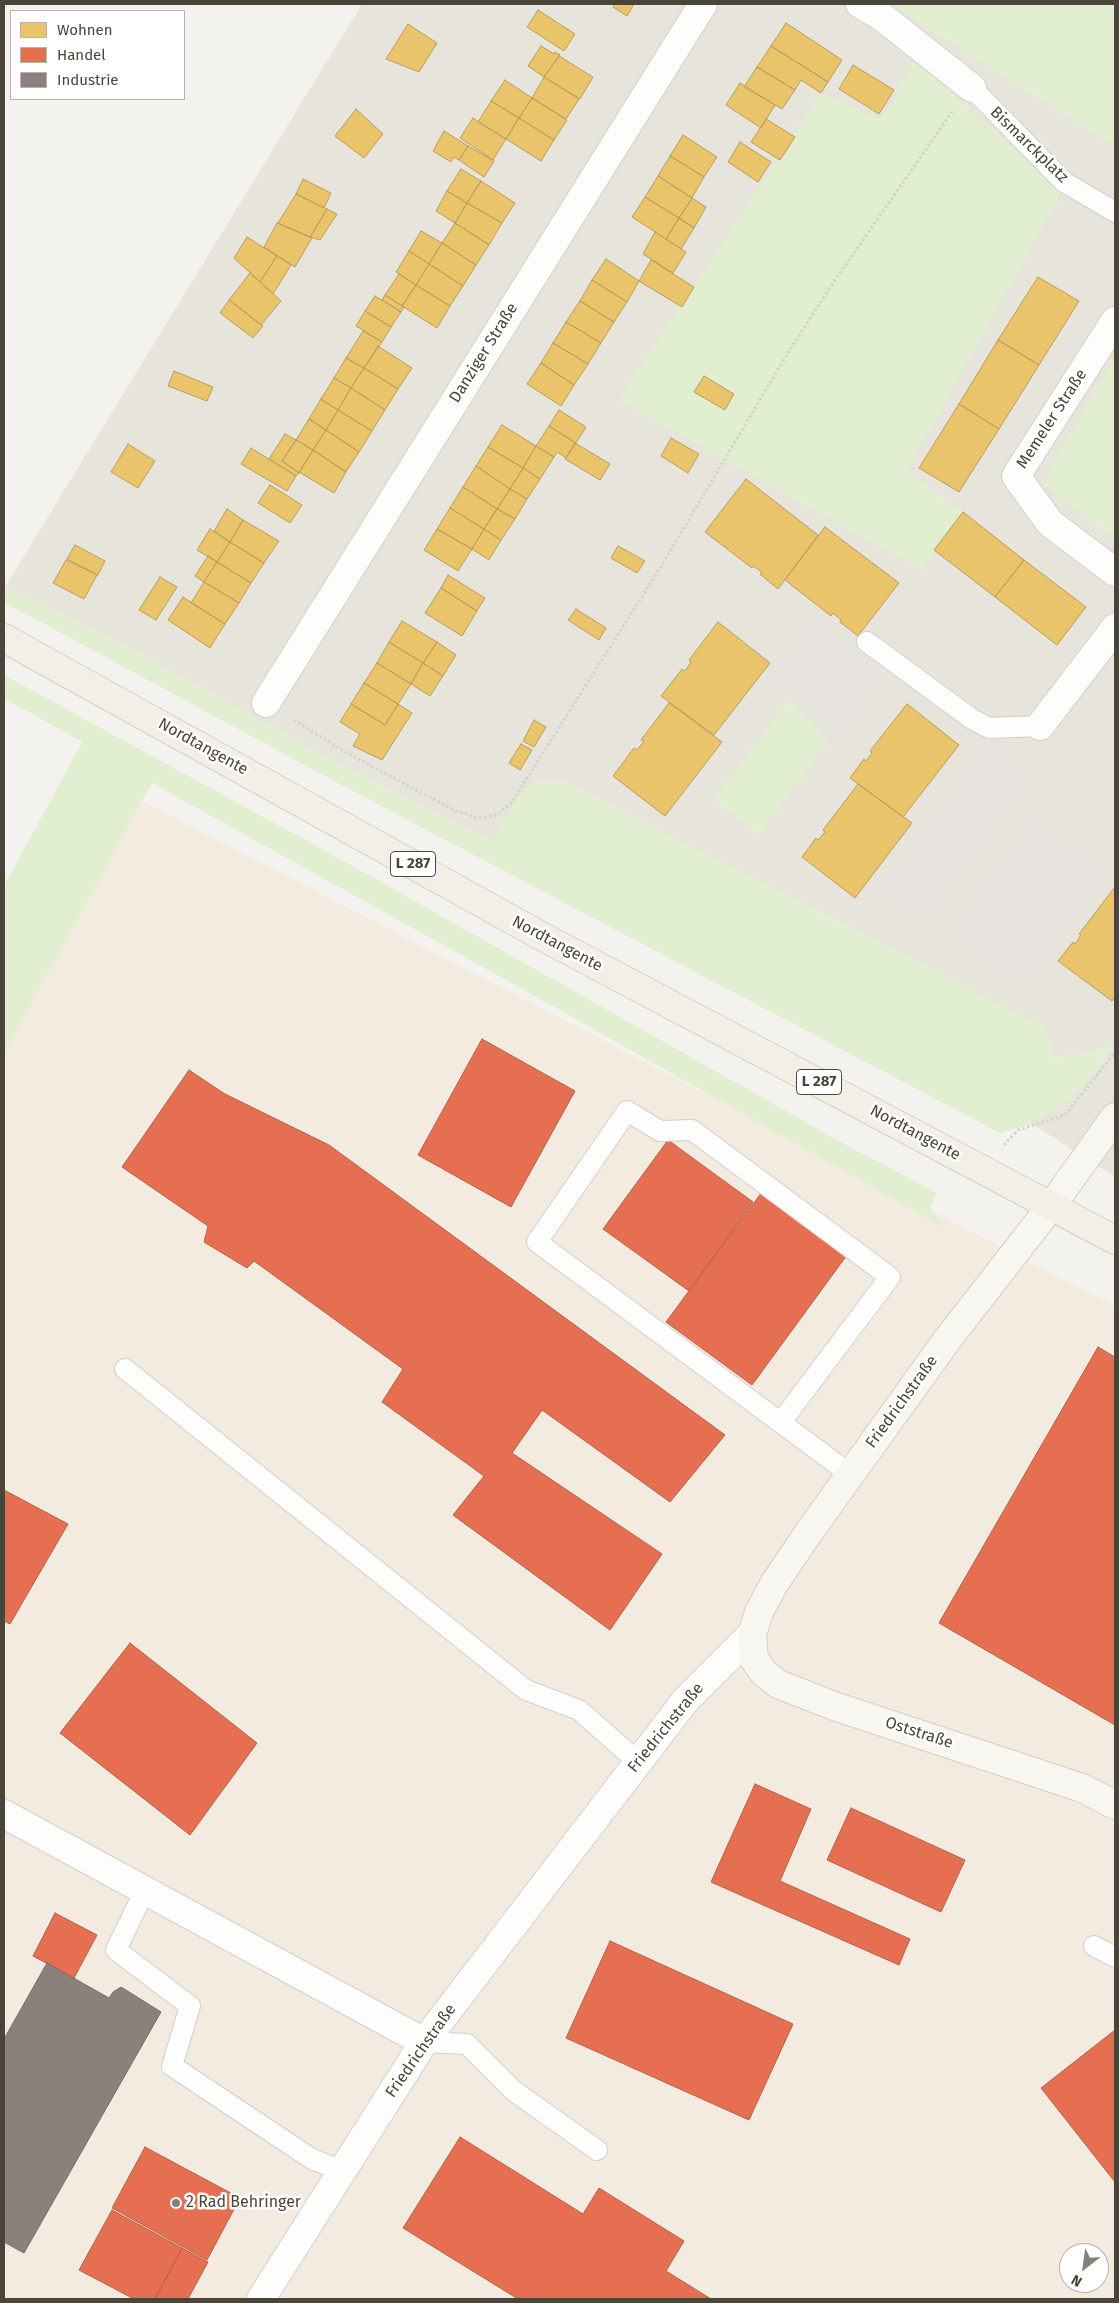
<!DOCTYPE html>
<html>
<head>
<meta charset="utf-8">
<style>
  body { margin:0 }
  #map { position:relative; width:1119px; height:2303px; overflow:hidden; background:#f4f2ee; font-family:"Fira Sans",sans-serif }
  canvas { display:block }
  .frame { position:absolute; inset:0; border:5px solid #4b4439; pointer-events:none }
  .legend { position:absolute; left:10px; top:10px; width:175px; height:90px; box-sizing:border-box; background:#fff; border:1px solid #b7b4b0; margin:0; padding:6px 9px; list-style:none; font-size:15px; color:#4b4439 }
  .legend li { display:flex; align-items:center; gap:10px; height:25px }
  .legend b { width:25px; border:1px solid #b7b4b0 }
  .north { position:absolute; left:1059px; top:2243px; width:50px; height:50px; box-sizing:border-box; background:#fff; border:1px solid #b7b4b0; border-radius:50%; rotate:210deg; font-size:14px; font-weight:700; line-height:20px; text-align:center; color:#4b4439 }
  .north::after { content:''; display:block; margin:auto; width:18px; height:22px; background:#868178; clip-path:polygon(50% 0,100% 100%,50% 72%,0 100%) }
</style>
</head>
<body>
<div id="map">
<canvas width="1119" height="2303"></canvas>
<div class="frame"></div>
<ul class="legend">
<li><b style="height:14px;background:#e9c46a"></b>Wohnen</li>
<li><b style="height:14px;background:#e76f51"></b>Handel</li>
<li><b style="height:14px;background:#8a817c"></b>Industrie</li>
</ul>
<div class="north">N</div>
</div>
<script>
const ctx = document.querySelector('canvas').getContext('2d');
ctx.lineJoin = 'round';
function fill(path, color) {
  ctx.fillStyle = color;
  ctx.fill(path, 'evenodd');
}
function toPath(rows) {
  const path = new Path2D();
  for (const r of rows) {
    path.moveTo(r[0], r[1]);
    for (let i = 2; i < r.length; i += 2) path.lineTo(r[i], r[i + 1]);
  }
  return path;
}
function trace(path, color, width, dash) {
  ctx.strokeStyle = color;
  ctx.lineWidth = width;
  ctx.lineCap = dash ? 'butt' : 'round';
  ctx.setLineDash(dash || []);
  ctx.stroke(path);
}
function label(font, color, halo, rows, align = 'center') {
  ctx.font = font + ' "Fira Sans",sans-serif';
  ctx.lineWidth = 5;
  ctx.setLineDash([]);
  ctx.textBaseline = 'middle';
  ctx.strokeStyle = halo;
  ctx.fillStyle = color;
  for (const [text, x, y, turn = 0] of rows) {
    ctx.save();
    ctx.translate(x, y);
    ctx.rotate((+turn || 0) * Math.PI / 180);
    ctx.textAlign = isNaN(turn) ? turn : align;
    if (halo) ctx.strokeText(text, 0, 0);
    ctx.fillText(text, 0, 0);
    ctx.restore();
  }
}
const residential = toPath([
  [362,4,1115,4,1115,1177,1023,1118,326,757,138,653,5,587]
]);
const commercial = toPath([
  [142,801,1115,1306,1115,2299,4,2299,4,1054],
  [1069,2253,1099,2253,1099,2283,1069,2283]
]);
const green = toPath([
  [891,4,1115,4,1115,135,1110,143],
  [915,60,1062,192,906,472,963,512,922,570,619,400,821,93,881,120],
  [1115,358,1115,538,1042,483],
  [4,586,138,653,326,757,491,841,519,795,533,782,564,781,1042,1026,1051,1044,1052,1059,1115,1046,1085,1085,1062,1105,1028,1125,1000,1133,332,780,4,602],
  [4,675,351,865,848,1146,937,1193,930,1208,943,1227,558,1009,152,783,4,1054,4,886,82,742,4,698],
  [789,701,828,741,759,835,714,799]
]);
const parking = toPath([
  [814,618,886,677,843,734,772,671],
  [983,746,1031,780,926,925,878,890],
  [1031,815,1110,872,1025,989,946,932]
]);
const homes = toPath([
  [615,4,634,4,627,16,613,7,615,4],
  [538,10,575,34,564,51,527,27,538,10],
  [786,23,842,60,828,82,771,46,786,23],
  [408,24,437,43,419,72,386,59,408,24],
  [541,46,554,54,555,52,560,55,544,77,528,66,541,46],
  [771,46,828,82,821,93,801,80,795,90,757,67,771,46],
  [559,56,593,77,580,99,544,77,559,56],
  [853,65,894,90,879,114,839,89,853,65],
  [757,67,795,90,782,109,744,87,757,67],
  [544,77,579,99,566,119,532,98,544,77],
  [505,80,532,98,519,118,491,101,505,80],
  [740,83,775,105,761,128,726,105,740,83],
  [532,98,567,120,554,140,519,118,532,98],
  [491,101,519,118,506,139,478,122,491,101],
  [356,109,383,134,364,158,335,136,356,109],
  [473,118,506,139,493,160,460,138,473,118],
  [519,118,554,140,541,161,506,139,519,118],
  [766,119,795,137,780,160,751,142,766,119],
  [444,131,468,146,459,160,454,157,451,162,433,151,444,131],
  [683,135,717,157,704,177,670,156,683,135],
  [740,142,771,162,758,182,728,162,740,142],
  [468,146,494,161,484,177,459,160,468,146],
  [670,156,704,177,692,198,658,176,670,156],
  [461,169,481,181,467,203,447,191,461,169],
  [658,176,692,198,679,218,645,197,658,176],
  [303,179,331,193,324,208,296,194,303,179],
  [481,181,515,203,502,223,467,203,481,181],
  [447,191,467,203,455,223,436,211,447,191],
  [296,194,327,209,310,237,278,223,296,194],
  [645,197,679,218,666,239,632,217,645,197],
  [692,198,706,207,694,228,679,218,692,198],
  [467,203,502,223,489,245,455,223,467,203],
  [327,209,337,214,320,240,310,237,327,209],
  [679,218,694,228,681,249,666,239,679,218],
  [277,223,312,238,295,267,264,247,277,223],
  [455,223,489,245,476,265,442,243,455,223],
  [421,231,442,243,429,264,409,251,421,231],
  [655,232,686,252,673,273,643,254,655,232],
  [247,237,277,256,260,282,234,258,247,237],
  [442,243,476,265,463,286,429,264,442,243],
  [409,251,429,264,416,285,396,272,409,251],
  [277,256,291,265,273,294,260,282,277,256],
  [606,259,639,281,627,302,592,280,606,259],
  [651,260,694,287,682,307,639,281,651,260],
  [429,264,463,286,450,306,416,285,429,264],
  [250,273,281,301,261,325,229,300,250,273],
  [399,274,416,285,402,306,385,295,399,274],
  [1038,277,1079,301,1039,365,998,340,1038,277],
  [592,280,627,302,614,322,580,301,592,280],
  [416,285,450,306,437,328,402,306,416,285],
  [385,295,404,307,401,312,382,300,385,295],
  [375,296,401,312,391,327,365,311,375,296],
  [229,300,263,326,253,338,220,313,229,300],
  [580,301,614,322,601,343,566,322,580,301],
  [365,311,391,327,382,342,356,326,365,311],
  [566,322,601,343,588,364,553,343,566,322],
  [363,331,382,342,364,368,346,358,363,331],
  [998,340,1039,365,999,429,959,404,998,340],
  [553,343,588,364,574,385,541,363,553,343],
  [378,346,412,368,398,389,364,368,378,346],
  [346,358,364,368,351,388,334,378,346,358],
  [541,363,574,385,561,406,527,384,541,363],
  [364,368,398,389,385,410,351,388,364,368],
  [174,371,213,387,207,401,168,386,174,371],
  [704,376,734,394,725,410,694,392,704,376],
  [334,378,351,388,338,410,321,399,334,378],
  [351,388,385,410,372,431,338,410,351,388],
  [321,399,338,410,326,430,309,419,321,399],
  [959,404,999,429,959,492,919,468,959,404],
  [338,410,372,431,359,452,326,430,338,410],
  [559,410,586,427,576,443,549,426,559,410],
  [309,419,326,430,313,450,296,440,309,419],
  [502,425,536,446,523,468,488,447,502,425],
  [549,426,576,443,566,458,557,452,554,457,536,446,549,426],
  [326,430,359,452,346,472,313,450,326,430],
  [285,434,296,440,282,461,299,473,296,476,269,459,285,434],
  [671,438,699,454,688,473,661,456,671,438],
  [296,440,313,450,299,473,282,461,296,440],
  [575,443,610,464,600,480,565,459,575,443],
  [128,444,155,461,138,488,111,472,128,444],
  [536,446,554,457,540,479,523,468,536,446],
  [488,447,523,468,510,489,476,466,488,447],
  [251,448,296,476,287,491,241,464,251,448],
  [313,450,346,472,334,493,299,472,313,450],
  [476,466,510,489,497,509,463,487,476,466],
  [523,468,540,479,527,499,510,489,523,468],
  [746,479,818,535,778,589,760,574,762,572,753,566,752,568,705,532,746,479],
  [270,485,302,505,290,523,258,503,270,485],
  [463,487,497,509,484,529,450,508,463,487],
  [510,489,527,499,515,519,497,509,510,489],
  [450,508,484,529,472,549,437,529,450,508],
  [227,509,243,520,230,542,214,531,227,509],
  [497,509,515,519,501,540,484,529,497,509],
  [963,512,1024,560,995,597,934,550,963,512],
  [243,520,279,541,264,563,230,542,243,520],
  [825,527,899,583,858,636,840,622,841,620,833,613,831,616,785,580,825,527],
  [210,529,230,542,217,562,197,550,210,529],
  [437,529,472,549,458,571,424,550,437,529],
  [484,529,501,540,489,560,472,549,484,529],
  [230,542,264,563,251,583,217,562,230,542],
  [75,545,105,561,98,575,67,559,75,545],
  [618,546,645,561,637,573,611,558,618,546],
  [208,556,217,562,204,582,195,576,208,556],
  [66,560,97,575,84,599,53,583,66,560],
  [1024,560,1086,607,1057,645,995,597,1024,560],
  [217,562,251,583,239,603,204,582,217,562],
  [448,575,485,598,477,611,441,588,448,575],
  [160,577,177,587,156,620,139,610,160,577],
  [204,582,239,603,225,624,191,603,204,582],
  [441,588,477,611,462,636,425,613,441,588],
  [183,597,225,624,210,648,168,620,183,597],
  [576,609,606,628,599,640,568,620,576,609],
  [402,621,437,642,423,663,389,642,402,621],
  [718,622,770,663,714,735,661,696,682,669,685,671,691,662,689,660,718,622],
  [389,642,423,663,411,684,377,663,389,642],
  [437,642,456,655,443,676,423,663,437,642],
  [377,663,411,684,398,704,364,683,377,663],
  [423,663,443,676,430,696,411,684,423,663],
  [364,683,398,704,385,725,351,704,364,683],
  [669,703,722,742,665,816,613,776,634,748,637,750,644,741,641,740,669,703],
  [351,704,385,725,398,704,412,713,382,760,353,746,360,734,340,722,351,704],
  [907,704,959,745,903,817,850,778,864,759,866,761,872,753,870,751,907,704],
  [534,720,546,727,534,747,523,741,534,720],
  [521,744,532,750,520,770,509,763,521,744],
  [858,784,912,823,855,898,802,857,816,838,818,840,825,832,823,830,858,784],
  [1115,887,1115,997,1112,1001,1058,961,1073,942,1075,944,1081,935,1079,934,1115,887]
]);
const shops = toPath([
  [482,1039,575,1091,511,1207,418,1155,482,1039],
  [189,1070,225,1094,329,1145,725,1435,670,1502,542,1410,512,1453,662,1554,610,1630,453,1515,484,1476,382,1402,403,1369,254,1261,247,1268,204,1242,208,1226,122,1167,189,1070],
  [668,1140,753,1202,689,1291,603,1229,668,1140],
  [762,1192,847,1255,752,1385,666,1322,762,1192],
  [1098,1347,1115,1357,1115,1725,939,1623,1098,1347],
  [4,1490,68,1524,10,1624,4,1621,4,1490],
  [130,1643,257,1743,190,1835,60,1733,130,1643],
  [755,1784,811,1809,780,1881,910,1939,899,1965,711,1882,755,1784],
  [851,1808,965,1860,941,1912,827,1860,851,1808],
  [55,1913,97,1935,74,1978,33,1956,55,1913],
  [610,1941,793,2024,749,2120,566,2038,610,1941],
  [1115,2030,1115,2182,1041,2088,1115,2030],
  [460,2137,583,2214,599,2188,684,2241,666,2271,711,2299,518,2299,403,2228,460,2137],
  [145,2147,240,2198,207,2260,112,2208,145,2147],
  [112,2210,182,2248,155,2299,134,2299,79,2270,112,2210],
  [182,2248,208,2262,188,2299,155,2299,182,2248]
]);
const industry = toPath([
  [47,1963,109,1998,113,1992,121,1987,161,2012,24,2253,4,2242,4,2039,47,1963]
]);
const path = toPath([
  [294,720,347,753,456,811,479,818,497,815,512,802,657,573,786,356,831,286,952,112],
  [1004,1145,1018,1130,1065,1115,1115,1053]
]);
const lane = toPath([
  [972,88,1064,182,1115,212],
  [867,642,972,719,989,728,1040,726],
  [125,1369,526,1690,579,1710,638,1762],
  [781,1422,890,1277,692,1130,660,1131,627,1111,537,1242,850,1474],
  [145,1890,116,1950,190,2006,172,2066,312,2159,342,2171],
  [1094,1946,1115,1957],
  [424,2042,467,2044,514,2091,597,2150]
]);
const street = toPath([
  [860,4,881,16,972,88],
  [1115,321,1016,476,1050,523,1115,572],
  [266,703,703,4],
  [1040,726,1115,628],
  [4,1814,424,2042],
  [261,2299,424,2042,685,1701,752,1634]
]);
const secondary = toPath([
  [1115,1117,1052,1205,947,1340,809,1532,774,1584,759,1612,752,1634,754,1659,764,1673,778,1684,834,1706,1082,1788,1115,1805]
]);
const primary = toPath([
  [4,638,543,937,1115,1240]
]);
const markers = [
  [176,2203,5,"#868178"]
];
const shields = [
  [413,864,45],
  [819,1082,45]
];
const shieldNames = [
  ["L 287",413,864],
  ["L 287",819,1082]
];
const streetNames = [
  ["Bismarckplatz",1029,145,44],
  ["Danziger Straße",484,353,-58],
  ["Memeler Straße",1052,419,-57],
  ["Nordtangente",203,747,29],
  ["Nordtangente",557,944,28],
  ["Nordtangente",915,1133,28],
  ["Friedrichstraße",902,1402,-54],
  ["Friedrichstraße",666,1728,-51],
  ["Oststraße",919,1733,18],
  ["Friedrichstraße",421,2051,-55]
];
const poiNames = [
  ["2 Rad Behringer",186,2203]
];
fill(residential, '#e7e4dc');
fill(commercial, '#f3ebdf');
fill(green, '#e1eecf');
fill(parking, '#e6e3df');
fill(homes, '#e9c46a');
trace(homes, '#ba9e5b', 1);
fill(shops, '#e76f51');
trace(shops, '#b8624a', 1);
fill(industry, '#8a817c');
trace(industry, '#776f68', 1);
trace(lane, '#d2d0cb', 22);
trace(street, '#d2d0cb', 30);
trace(secondary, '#d3cfc5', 30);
trace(primary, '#d6cebb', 30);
trace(path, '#d3d2cc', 3, [2.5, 2.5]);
trace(lane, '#fdfdfc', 20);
trace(street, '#fdfdfc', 28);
trace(secondary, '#f7f6f1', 28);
trace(primary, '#f2efe6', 28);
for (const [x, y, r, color] of markers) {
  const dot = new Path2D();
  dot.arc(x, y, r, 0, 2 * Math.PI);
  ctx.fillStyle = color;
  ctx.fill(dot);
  trace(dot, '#fff', 2);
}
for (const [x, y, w] of shields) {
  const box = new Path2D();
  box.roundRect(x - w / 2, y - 12.5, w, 25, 4);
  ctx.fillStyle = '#fff';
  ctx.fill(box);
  trace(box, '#4b4439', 1);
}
label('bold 15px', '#4b4439', null, shieldNames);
label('16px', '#4b4439', '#fff', streetNames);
label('16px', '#4b4439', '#fff', poiNames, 'left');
</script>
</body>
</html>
